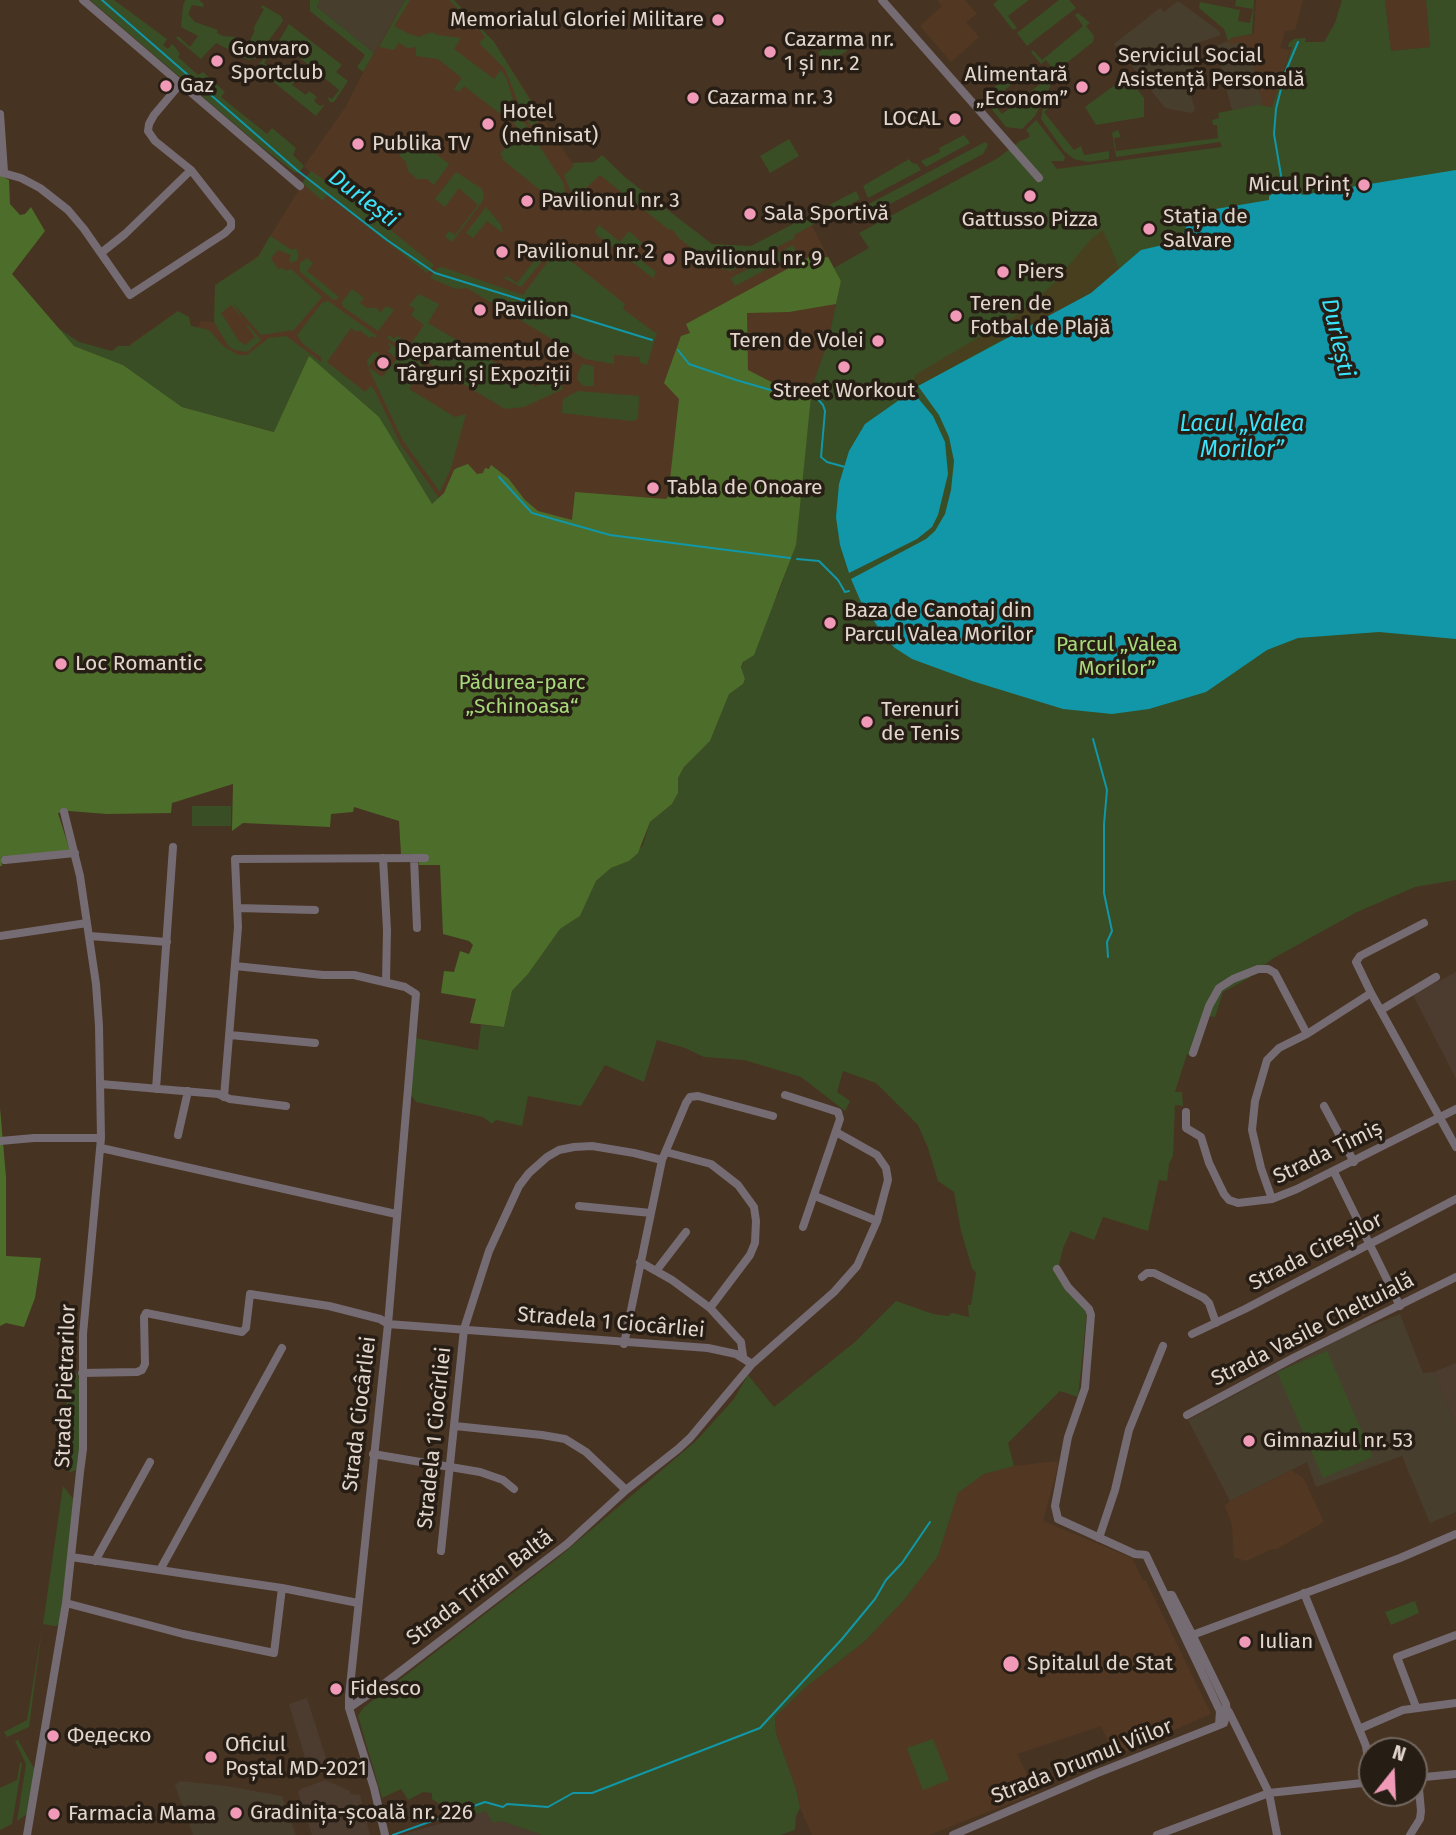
<!DOCTYPE html>
<html>
<head>
<meta charset="utf-8">
<style>
  body { margin:0 }
  #map { position:relative; width:1456px; height:1835px; overflow:hidden; background:#473322; font-family:"Fira Sans",sans-serif }
  canvas { display:block }
  .north { position:absolute; left:1358px; top:1737px; width:70px; height:70px; box-sizing:border-box; background:#261d15; border:2px solid #72675e; border-radius:50%; rotate:18deg; font-size:19px; font-weight:700; line-height:28px; text-align:center; color:#e3d6cc }
  .north::after { content:''; display:block; margin:auto; width:24px; height:32px; background:#f09ab7; clip-path:polygon(50% 0,100% 100%,50% 72%,0 100%) }
</style>
</head>
<body>
<div id="map">
<canvas width="1456" height="1835"></canvas>
<div class="north">N</div>
</div>
<script>
const ctx = document.querySelector('canvas').getContext('2d');
ctx.lineJoin = 'round';
function fill(path, color) {
  ctx.fillStyle = color;
  ctx.fill(path, 'evenodd');
}
function toPath(rows) {
  const path = new Path2D();
  for (const r of rows) {
    path.moveTo(r[0], r[1]);
    for (let i = 2; i < r.length; i += 2) path.lineTo(r[i], r[i + 1]);
  }
  return path;
}
function trace(path, color, width, dash) {
  ctx.strokeStyle = color;
  ctx.lineWidth = width;
  ctx.lineCap = dash ? 'butt' : 'round';
  ctx.setLineDash(dash || []);
  ctx.stroke(path);
}
function label(font, color, halo, rows, align = 'center') {
  ctx.font = font + ' "Fira Sans",sans-serif';
  ctx.lineWidth = 7;
  ctx.setLineDash([]);
  ctx.textBaseline = 'middle';
  ctx.strokeStyle = halo;
  ctx.fillStyle = color;
  for (const [text, x, y, turn = 0] of rows) {
    ctx.save();
    ctx.translate(x, y);
    ctx.rotate((+turn || 0) * Math.PI / 180);
    ctx.textAlign = isNaN(turn) ? turn : align;
    if (halo) ctx.strokeText(text, 0, 0);
    ctx.fillText(text, 0, 0);
    ctx.restore();
  }
}
const built = toPath([
  [405,0,454,0,494,42,572,163,594,162,602,155,626,178,712,244,751,246,807,217,841,281,828,341,812,387,804,476,796,545,791,561,532,514,454,470,444,493,432,504,275,432,130,344,178,311,189,317,191,326,199,327,200,321,214,322,215,285,258,256,310,172,304,166,345,108,366,67],
  [937,0,965,0,977,14,966,22,979,37,951,62,920,26,942,6],
  [1256,0,1303,0,1295,30,1285,31,1280,48,1290,50,1272,107,1263,106,1249,47,1229,45,1228,41,1231,38,1254,34],
  [1385,0,1426,0,1430,47,1391,51],
  [1057,1461,1058,1467,1043,1521,1132,1558,1143,1581,1146,1581,1211,1714,1115,1756,1101,1726,1017,1754,1036,1793,929,1835,812,1835,800,1808,796,1789,776,1733,775,1717,806,1687,864,1642,904,1600,938,1556,958,1493,984,1474,1014,1466],
  [1291,1470,1304,1479,1324,1522,1277,1549,1272,1549,1246,1561,1234,1557,1232,1525,1225,1506,1230,1501]
]);
const industrial = toPath([
  [1456,972,1456,1079,1413,995],
  [1456,1363,1456,1427,1434,1372],
  [307,1698,330,1771,311,1777,289,1704],
  [325,1780,350,1791,350,1794,360,1795,370,1835,312,1835,298,1792,301,1789],
  [486,1811,501,1821,542,1835,400,1835]
]);
const education = toPath([
  [320,0,405,0,374,53,317,7],
  [1178,1,1219,31,1221,35,1194,44,1190,52,1197,88,1190,92,1195,110,1192,113,1165,108,1114,44,1160,8,1164,12],
  [1228,41,1230,45,1241,42,1249,47,1263,106,1232,110,1216,50,1218,45],
  [1400,1314,1423,1373,1434,1372,1456,1427,1456,1512,1430,1523,1402,1456,1316,1487,1307,1462,1230,1501,1188,1420,1349,1334],
  [180,1781,227,1786,282,1796,296,1835,193,1835,175,1785]
]);
const green = toPath([
  [90,0,114,0,167,39,163,45,168,49,172,44,175,47,180,54,178,57,198,75,203,72,225,92,221,97,267,134,272,128,296,148,293,155,304,166,299,173,294,172,258,144],
  [185,0,199,0,204,4,203,7,192,5,188,14,195,22,218,30,217,33,223,36,235,37,234,40,247,47,255,30,253,29,264,9,261,8,262,5,281,16,283,21,256,58,249,60,216,43,201,59,176,38,178,36,190,47,198,36,181,27,183,6],
  [310,0,320,0,317,7,374,53,363,72,357,67,365,55,310,11],
  [405,0,410,0,394,26,409,34,419,37,432,32,437,35,461,38,454,49,494,79,501,70,507,80,516,110,564,184,566,204,563,209,502,159,503,157,500,154,519,131,506,111,502,115,464,86,459,92,454,89,462,78,438,59,416,56,416,47,408,48,399,43,394,50,379,47],
  [449,0,454,0,494,42,542,119,531,126,528,121,534,116,527,106,521,110,505,69,479,43,485,37,477,27],
  [998,0,1029,0,1008,16,1017,28,1013,30,993,4],
  [1059,0,1069,0,1076,8,1027,46,1017,33],
  [1236,0,1254,0,1252,34,1231,38,1228,41,1224,29,1199,8,1200,2,1240,10,1238,21,1250,23,1253,9,1235,6],
  [1342,0,1385,0,1391,51,1430,47,1426,0,1456,0,1456,880,1415,887,1357,912,1272,959,1249,978,1223,992,1215,1017,1208,1016,1195,1057,1187,1054,1175,1092,1182,1092,1183,1106,1175,1105,1173,1156,1169,1164,1167,1181,1159,1180,1148,1231,1103,1217,1094,1240,1071,1231,1063,1248,1057,1274,1069,1294,1083,1305,1087,1312,1078,1397,1060,1391,1008,1443,1014,1466,984,1474,958,1493,938,1556,904,1600,864,1642,806,1687,775,1717,776,1733,796,1789,800,1808,796,1816,795,1830,780,1835,542,1835,501,1821,493,1823,486,1811,471,1816,468,1810,444,1807,432,1799,432,1793,423,1792,408,1800,401,1789,382,1798,358,1716,363,1708,559,1557,696,1441,734,1399,748,1375,774,1407,855,1342,896,1301,933,1314,948,1316,952,1313,969,1317,968,1305,971,1305,976,1273,972,1268,961,1231,954,1192,938,1181,928,1148,918,1125,876,1083,843,1071,837,1092,850,1101,845,1111,801,1077,744,1060,704,1057,685,1048,657,1040,644,1082,605,1065,581,1106,528,1096,522,1126,496,1120,492,1124,483,1117,416,1102,411,1095,415,1038,478,1050,481,1025,504,1027,512,991,528,974,560,929,580,916,596,881,611,868,629,861,643,845,650,822,672,804,678,793,678,778,684,767,710,741,729,693,743,684,745,679,741,668,779,592,795,545,812,387,828,341,841,281,834,268,869,248,859,233,998,158,1020,141,1028,138,1030,135,1026,130,1036,120,1065,157,1064,161,1051,161,1057,169,1222,147,1220,142,1116,157,1112,133,1118,130,1121,137,1114,138,1116,151,1218,138,1217,125,1213,125,1212,120,1219,118,1218,113,1258,105,1272,107,1292,47,1288,47,1289,43,1294,39,1306,38,1305,42,1324,42,1335,23],
  [1078,13,1090,23,1086,26,1094,36,1093,42,1055,72,1046,60,1041,64,1031,52,1033,50,1042,60,1083,26,1075,15],
  [289,24,342,65,336,72,348,81,334,102,330,102,327,97,332,99,339,90,279,41],
  [841,40,847,51,824,64,818,52],
  [265,57,267,58,264,63,271,68,274,63,286,72,283,77,290,82,293,78,295,80,292,85,306,95,309,91,317,97,314,101,320,106,325,104,316,116,256,68],
  [1030,65,1031,68,988,104,986,101,988,93,1012,71,1017,76],
  [1038,69,1050,83,1050,87,1035,116,1022,129,1006,127,990,107,993,104,1002,114,1044,81,1036,70],
  [1127,76,1144,98,1144,117,1096,125,1085,107],
  [1050,98,1056,102,1044,112,1074,150,1081,146,1084,155,1109,151,1109,159,1088,162,1074,159,1064,151,1041,119,1043,107],
  [964,135,970,143,926,167,921,161,940,152,939,148],
  [413,136,449,164,434,185,427,179,417,179,408,171,406,162,399,155],
  [789,139,799,156,770,173,760,156],
  [985,142,988,144,987,147,983,154,855,223,854,221,870,213,867,205],
  [602,155,626,178,712,244,751,246,856,191,860,199,794,235,795,238,730,271,712,264,679,238,673,230,668,229,600,175,571,202,571,192,564,175,574,166,572,163,594,162],
  [909,159,912,163,917,164,921,170,868,198,863,186],
  [311,171,347,195,434,265,427,273,327,195,322,200,302,183],
  [456,172,482,189,484,197,482,202,452,242,445,236,449,231,455,235,478,205,459,188,445,207,435,199],
  [486,207,501,225,503,233,487,221,473,238,466,233],
  [599,225,620,242,629,231,642,243,633,254,656,272,653,278,597,235,595,231],
  [270,236,292,250,296,248,299,256,297,260,292,263,289,260,291,255,278,250,271,258,278,269,282,268,287,271,291,269,322,297,294,330,261,335,233,303,243,319,231,305,221,313,239,341,245,345,255,337,246,325,248,325,261,340,247,352,235,350,229,347,214,322,215,285,258,257],
  [793,245,797,253,735,286,731,278],
  [520,246,526,246,547,255,521,287,504,278,507,276,517,283,536,259],
  [554,253,562,254,625,304,623,309,654,332,657,332,647,365,639,362,640,357,614,355,614,364,585,359,467,288,456,289,430,278,437,268,442,267,523,295],
  [307,258,313,263,307,271,339,297,336,300,332,299,300,272,300,263],
  [352,289,364,298,360,303,367,308,377,308,380,313,386,306,394,310,378,331,343,307,342,302],
  [419,294,439,304,428,323,536,387,539,381,559,382,563,389,524,407,505,409,387,338,389,335,394,339,397,336,411,344,424,325,411,315,415,309,409,305],
  [328,301,377,336,375,338,371,336,369,338,360,330,357,332,351,328,327,362,365,392,370,386,374,389,401,445,439,498,432,504,408,466,309,356,275,432,182,407,123,365,74,346,58,328,79,342,112,351,118,346,129,346,178,311,189,317,191,326,209,330,223,346,238,355,247,355,269,338,286,336,321,362,322,358,303,344,297,335,322,303],
  [389,343,424,365,409,389,455,417,466,414,451,468,440,492,403,441,368,367,367,360,375,351,379,354,368,367,382,377,397,359,388,351,391,347,388,344],
  [582,364,594,366,594,386,584,386,579,382,577,377],
  [578,391,639,396,638,419,632,421,562,413,563,399],
  [192,806,231,806,231,826,192,826],
  [1327,1351,1373,1457,1323,1478,1277,1372],
  [70,1370,77,1373,79,1379,80,1457,79,1469,71,1472,66,1471,69,1413,66,1410,67,1393,72,1393,73,1379,70,1378],
  [63,1486,75,1501,60,1623,57,1626,53,1626,43,1624],
  [1415,1601,1419,1613,1391,1625,1385,1612],
  [42,1629,29,1727,7,1737,4,1732,27,1720],
  [933,1739,949,1780,923,1790,907,1748],
  [18,1740,35,1770,27,1814,17,1821,26,1764,15,1741],
  [20,1762,22,1764,12,1824,0,1830,0,1788,17,1780]
]);
const forest = toPath([
  [0,175,9,180,10,204,20,215,25,214,31,207,45,231,12,274,74,346,123,365,182,407,274,432,309,356,379,417,432,504,444,493,454,470,457,468,468,464,477,474,483,473,485,468,489,469,491,465,508,478,525,500,538,511,572,520,575,492,666,499,668,497,679,399,664,383,681,336,690,333,686,324,813,255,815,258,828,257,841,281,836,304,789,312,747,313,748,370,783,388,812,387,796,545,754,655,743,662,741,667,745,679,743,684,729,694,710,741,684,767,678,778,678,793,672,804,650,822,638,853,629,861,611,868,596,881,580,916,560,929,528,974,512,991,504,1027,470,1023,476,999,441,993,444,971,454,972,460,951,469,954,473,945,469,941,443,934,440,865,419,865,418,854,401,854,399,821,354,807,353,812,331,814,330,827,243,823,232,831,233,784,172,803,171,813,107,814,69,811,58,813,70,851,1,857,2,866,0,866],
  [0,1108,6,1177,6,1256,41,1258,35,1298,24,1327,6,1323,0,1326]
]);
const sand = toPath([
  [1103,230,1120,270,1091,293,1066,308,990,346,918,386,914,382,915,375,1013,317,1037,299,1054,283,1091,239]
]);
const water = toPath([
  [1456,170,1456,639,1379,632,1298,638,1267,650,1206,692,1149,709,1112,714,1063,709,972,681,912,659,895,648,887,640,861,602,851,579,926,539,935,531,945,514,951,490,954,461,949,437,939,415,918,386,1091,293,1141,250,1180,241,1192,213,1269,200,1269,196,1274,193,1275,186,1291,184,1294,189,1300,191,1302,195],
  [912,391,933,416,945,442,948,474,938,515,932,527,917,539,849,573,840,545,836,517,839,484,849,451,865,424]
]);
const stream = toPath([
  [102,0,298,171,387,240,435,273,652,340],
  [1283,187,1274,134,1276,109,1285,73,1298,42],
  [678,350,689,364,736,380,781,393,815,396,823,405,825,411,821,457,827,462,845,467],
  [499,477,532,513,610,535,790,558],
  [797,559,819,561,838,580,845,592,849,591],
  [1093,739,1107,790,1104,824,1104,893,1112,931,1107,942,1108,957],
  [393,1835,485,1802,503,1807,507,1804,548,1807,573,1793,592,1793,760,1728,842,1639,875,1599,886,1580,902,1563,930,1522]
]);
const street = toPath([
  [83,0,300,186],
  [882,0,1039,178],
  [0,114,4,172],
  [0,172,21,178,40,188,68,210,84,229,130,295,225,233,231,227,231,221,191,170],
  [101,253,125,234,191,170,155,141,148,131,149,124,154,115,181,83],
  [383,858,387,930,386,982],
  [414,858,417,928],
  [5,860,75,853],
  [237,908,315,910],
  [1424,923,1360,956,1356,962,1371,993,1456,1147],
  [0,936,87,923],
  [90,936,167,942],
  [235,966,323,975,354,975,405,987,416,994,388,1324,349,1696,349,1708,374,1788,385,1835],
  [1381,1010,1436,977],
  [230,1035,315,1043],
  [1193,1053,1209,1006,1219,988,1233,979,1258,969,1268,969,1275,973,1307,1034],
  [101,1084,218,1094,230,1099,286,1106],
  [156,1089,173,847],
  [785,1095,838,1112,840,1119,803,1227],
  [224,1097,238,927,235,859,425,858],
  [1324,1106,1354,1162],
  [1186,1112,1186,1128,1201,1137,1209,1163,1224,1194,1229,1200,1238,1203,1272,1199,1297,1189,1456,1109],
  [178,1135,188,1091],
  [0,1141,34,1138,101,1138],
  [101,1148,396,1214],
  [666,1152,711,1164,738,1185,754,1207,756,1221,755,1243,750,1255,710,1308],
  [1334,1172,1400,1306],
  [815,1196,877,1221],
  [1272,1199,1261,1168,1252,1130,1255,1101,1267,1060,1279,1048,1307,1034,1371,993],
  [579,1206,651,1213],
  [640,1262,672,1280,710,1308,741,1342,743,1356],
  [1057,1269,1068,1287,1089,1309,1091,1315,1085,1388,1068,1437,1055,1506,1058,1519,1135,1554,1146,1555,1220,1711,1219,1725],
  [656,1271,686,1232],
  [1142,1277,1147,1273,1154,1273,1204,1298,1209,1303,1216,1323],
  [1192,1334,1245,1309,1456,1199],
  [624,1344,662,1160,686,1103,690,1097,698,1096,773,1116],
  [82,1373,137,1372,142,1370,145,1364,144,1317,146,1313,242,1332,246,1328,250,1294,329,1306,380,1319,388,1324,708,1348,736,1354,752,1364],
  [1187,1415,1295,1357,1456,1277],
  [455,1426,542,1435,565,1439,586,1452,626,1490],
  [373,1454,480,1472,503,1480,514,1489],
  [1099,1538,1115,1490,1129,1430,1163,1346],
  [441,1551,464,1329,489,1251,519,1186,529,1173,547,1157,559,1150,574,1147,592,1146,634,1153,662,1160],
  [95,1561,150,1462],
  [160,1570,282,1348],
  [282,1588,358,1603],
  [1304,1593,1366,1746,1371,1782],
  [1169,1595,1172,1595,1192,1634,1226,1704,1227,1712,1224,1723],
  [66,1603,183,1634,274,1653,282,1588,71,1557],
  [1187,1637,1400,1558,1456,1534],
  [1416,1707,1397,1657,1456,1635],
  [349,1708,384,1684,567,1544,626,1490,678,1449,690,1438,752,1364,834,1292,857,1266,877,1221,888,1180,886,1168,877,1155,836,1132],
  [1229,1712,1269,1793,1277,1835],
  [1359,1729,1403,1710,1456,1703],
  [1414,1778,1456,1774],
  [27,1835,66,1603,80,1472,83,1449,83,1334,101,1138,99,1026,96,984,80,876,64,812],
  [953,1835,1095,1774,1222,1724],
  [1157,1835,1269,1793,1372,1782],
  [1410,1835,1420,1819,1421,1811,1418,1778]
]);
const markers = [
  [718,20,7,"#f09ab7"],
  [770,52,7,"#f09ab7"],
  [217,61,7,"#f09ab7"],
  [1104,68,7,"#f09ab7"],
  [166,86,7,"#f09ab7"],
  [1082,87,7,"#f09ab7"],
  [693,98,7,"#f09ab7"],
  [955,119,7,"#f09ab7"],
  [488,124,7,"#f09ab7"],
  [358,144,7,"#f09ab7"],
  [1364,185,7,"#f09ab7"],
  [1030,196,7,"#f09ab7"],
  [527,201,7,"#f09ab7"],
  [750,214,7,"#f09ab7"],
  [1149,229,7,"#f09ab7"],
  [502,252,7,"#f09ab7"],
  [669,259,7,"#f09ab7"],
  [1003,272,7,"#f09ab7"],
  [480,310,7,"#f09ab7"],
  [956,316,7,"#f09ab7"],
  [878,341,7,"#f09ab7"],
  [383,363,7,"#f09ab7"],
  [844,367,7,"#f09ab7"],
  [653,488,7,"#f09ab7"],
  [830,623,7,"#f09ab7"],
  [61,664,7,"#f09ab7"],
  [867,722,7,"#f09ab7"],
  [1249,1441,7,"#f09ab7"],
  [1245,1642,7,"#f09ab7"],
  [1011,1664,9,"#f09ab7"],
  [336,1689,7,"#f09ab7"],
  [53,1736,7,"#f09ab7"],
  [211,1757,7,"#f09ab7"],
  [236,1813,7,"#f09ab7"],
  [54,1814,7,"#f09ab7"]
];
const poiNames = [
  ["Memorialul Gloriei Militare",704,20,"right"],
  ["Cazarma nr.",784,40],
  ["1 și nr. 2",784,64],
  ["Gonvaro",231,49],
  ["Sportclub",231,73],
  ["Serviciul Social",1118,56],
  ["Asistență Personală",1118,80],
  ["Alimentară",1068,75,"right"],
  ["„Econom”",1068,99,"right"],
  ["Gaz",180,86],
  ["Cazarma nr. 3",707,98],
  ["Hotel",502,112],
  ["(nefinisat)",502,136],
  ["LOCAL",941,119,"right"],
  ["Publika TV",372,144],
  ["Micul Prinț",1350,185,"right"],
  ["Pavilionul nr. 3",541,201],
  ["Sala Sportivă",764,214],
  ["Stația de",1163,217],
  ["Salvare",1163,241],
  ["Gattusso Pizza",1030,220,"center"],
  ["Pavilionul nr. 2",516,252],
  ["Pavilionul nr. 9",683,259],
  ["Piers",1017,272],
  ["Teren de",970,304],
  ["Fotbal de Plajă",970,328],
  ["Pavilion",494,310],
  ["Teren de Volei",864,341,"right"],
  ["Departamentul de",397,351],
  ["Târguri și Expoziții",397,375],
  ["Street Workout",844,391,"center"],
  ["Tabla de Onoare",667,488],
  ["Baza de Canotaj din",844,611],
  ["Parcul Valea Morilor",844,635],
  ["Loc Romantic",75,664],
  ["Terenuri",881,710],
  ["de Tenis",881,734],
  ["Gimnaziul nr. 53",1263,1441],
  ["Iulian",1259,1642],
  ["Spitalul de Stat",1027,1664],
  ["Fidesco",350,1689],
  ["Федеско",67,1736],
  ["Oficiul",225,1745],
  ["Poștal MD-2021",225,1769],
  ["Gradinița-școală nr. 226",250,1813],
  ["Farmacia Mama",68,1814]
];
const parkNames = [
  ["Parcul „Valea",1117,645],
  ["Morilor”",1117,669],
  ["Pădurea-parc",522,683],
  ["„Schinoasa“",522,707]
];
const streetNames = [
  ["Strada Timiș",1328,1153,-26],
  ["Strada Cireșilor",1316,1252,-27],
  ["Stradela 1 Ciocârliei",611,1323,5],
  ["Strada Vasile Cheltuială",1313,1330,-27],
  ["Strada Pietrarilor",66,1386,-88],
  ["Strada Ciocârliei",360,1414,-83],
  ["Stradela 1 Ciocîrliei",435,1438,-84],
  ["Strada Trifan Baltă",480,1588,-37],
  ["Strada Drumul Viilor",1082,1762,-22]
];
const waterNames = [
  ["Durlești",363,199,37],
  ["Durlești",1337,338,77],
  ["Lacul „Valea",1242,425],
  ["Morilor”",1242,451]
];
fill(built, '#523823');
fill(industrial, '#4c3c30');
fill(education, '#483e2d');
fill(green, '#394e25');
fill(forest, '#4c6e2a');
fill(sand, '#483f1f');
fill(water, '#1197a7');
trace(stream, '#1197a7', 2);
trace(street, '#756b73', 8);
for (const [x, y, r, color] of markers) {
  const dot = new Path2D();
  dot.arc(x, y, r, 0, 2 * Math.PI);
  ctx.fillStyle = color;
  ctx.fill(dot);
  trace(dot, '#261d15', 2.5);
}
label('21px', '#e3d6cc', '#261d15', poiNames, 'left');
label('21px', '#a7d87a', '#261d15', parkNames);
label('21px', '#e3d6cc', '#261d15', streetNames);
label('italic 23px', '#3be3fa', '#261d15', waterNames);
</script>
</body>
</html>
